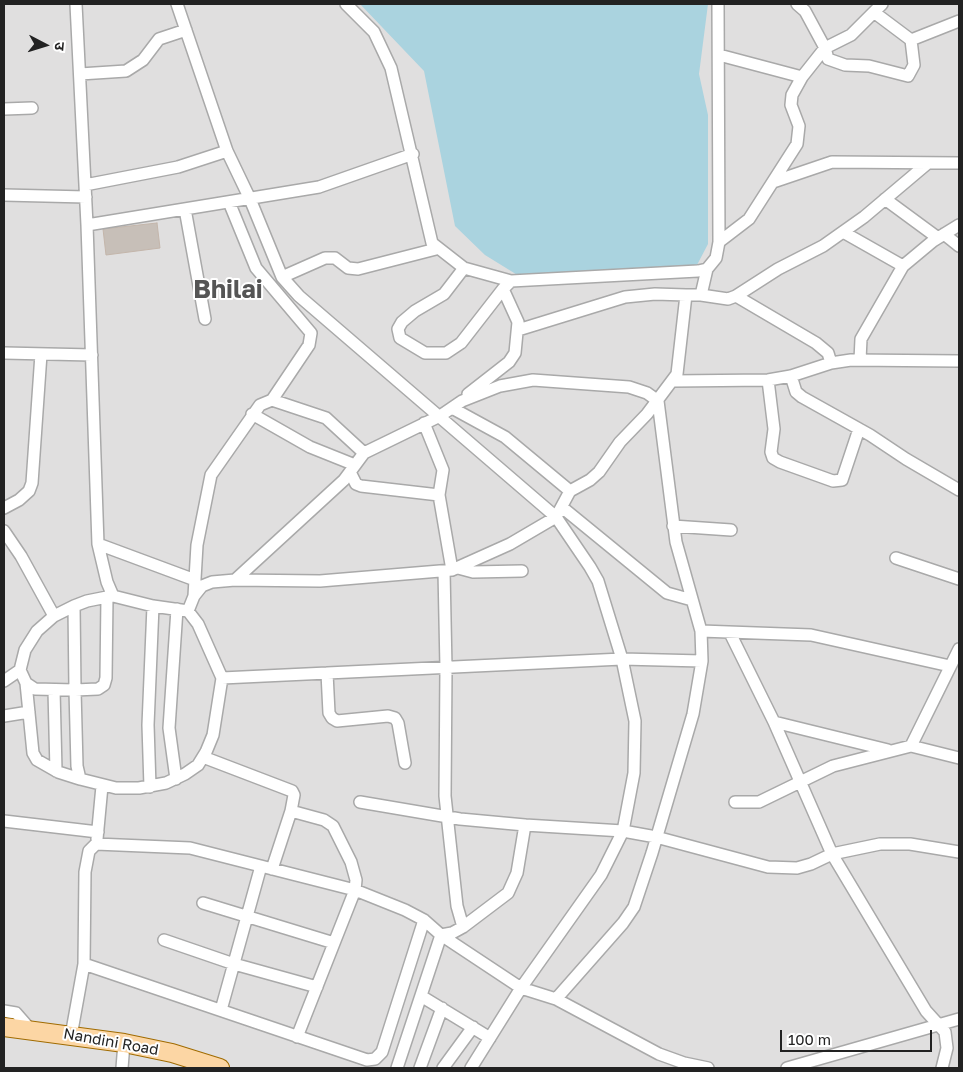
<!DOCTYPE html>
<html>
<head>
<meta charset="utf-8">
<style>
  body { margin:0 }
  #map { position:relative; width:963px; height:1072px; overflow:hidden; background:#f2efe9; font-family:"Golos Text","Noto Sans Devanagari",sans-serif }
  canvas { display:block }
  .frame { position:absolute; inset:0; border:5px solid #222; pointer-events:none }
  .north { position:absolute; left:20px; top:20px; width:50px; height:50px; -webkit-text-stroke:4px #fff; paint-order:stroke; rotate:95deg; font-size:14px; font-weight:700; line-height:20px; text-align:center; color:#222 }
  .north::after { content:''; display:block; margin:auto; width:18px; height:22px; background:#222; clip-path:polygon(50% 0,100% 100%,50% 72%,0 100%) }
  .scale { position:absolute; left:780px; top:1030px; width:152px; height:22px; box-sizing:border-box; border:2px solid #222; border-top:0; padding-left:6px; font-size:15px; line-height:18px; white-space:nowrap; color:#222; -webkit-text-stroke:4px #fff; paint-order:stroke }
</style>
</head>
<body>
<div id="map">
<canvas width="963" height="1072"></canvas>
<div class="frame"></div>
<div class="north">उ</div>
<div class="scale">100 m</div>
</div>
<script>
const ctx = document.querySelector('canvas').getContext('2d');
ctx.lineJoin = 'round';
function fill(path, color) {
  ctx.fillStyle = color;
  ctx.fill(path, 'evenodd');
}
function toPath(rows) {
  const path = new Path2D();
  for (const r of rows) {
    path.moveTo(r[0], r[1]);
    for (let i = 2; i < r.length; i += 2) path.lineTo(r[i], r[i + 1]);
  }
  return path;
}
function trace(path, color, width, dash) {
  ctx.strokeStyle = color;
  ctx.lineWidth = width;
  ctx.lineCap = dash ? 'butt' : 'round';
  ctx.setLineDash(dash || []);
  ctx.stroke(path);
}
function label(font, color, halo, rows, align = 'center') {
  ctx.font = font + ' "Golos Text",sans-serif';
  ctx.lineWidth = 4;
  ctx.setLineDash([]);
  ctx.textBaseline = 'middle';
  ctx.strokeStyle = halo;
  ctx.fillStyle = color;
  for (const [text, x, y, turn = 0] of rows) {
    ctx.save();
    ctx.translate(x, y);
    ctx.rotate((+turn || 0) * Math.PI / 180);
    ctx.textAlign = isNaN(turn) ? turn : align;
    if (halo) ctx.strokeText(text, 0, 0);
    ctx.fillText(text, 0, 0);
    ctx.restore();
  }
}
const residential = toPath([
  [4,4,959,4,959,1068,4,1068]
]);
const water = toPath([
  [360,4,708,4,699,74,708,115,708,244,697,265,519,276,485,255,455,226,424,71]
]);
const building = toPath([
  [157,223,160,248,106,255,103,229,157,223]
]);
const minor = toPath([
  [76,4,87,225,98,544,107,582,113,596],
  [177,4,227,151,250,199,282,277,299,296,556,517,590,567,598,581,622,659,635,721,634,773,623,831,601,875,521,988,471,1068],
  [346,4,374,32,391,68,432,243,464,268,511,281,698,271,707,269,716,258,719,242,749,219,797,144,799,126,791,105,792,95,802,77,825,48,851,35,882,4],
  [718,4,719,242],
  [797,4,805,11,825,48,828,59,845,65,869,66,908,76,914,65,911,40,875,13],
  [911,40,959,21],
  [719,55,802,77],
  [80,74,126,71,143,60,159,39,186,30],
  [4,109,32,108],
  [773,182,832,162,959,163],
  [85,185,178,167,227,151],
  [4,195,86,197],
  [885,199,938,238],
  [229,202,256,268,311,333,309,345,272,400],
  [185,209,205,319],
  [87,225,319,187,413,154],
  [843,232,903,266],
  [944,234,959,246],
  [464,268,444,294,415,311,402,322,398,329,400,338,425,353,446,353,461,343,503,289,511,281],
  [282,277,325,258,335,258,348,268,358,269,436,249],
  [701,295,728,299,736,296,778,269,823,246,864,217,928,163],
  [736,296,816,343,828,353,831,363],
  [518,330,625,297,655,294,686,295],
  [4,353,92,355],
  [860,360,861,339,903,266,933,241,959,225],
  [791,376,796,392,802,397,870,435,906,459,959,490],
  [768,380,774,429,771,452,773,458,780,462,833,481,842,480,859,429],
  [673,381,768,380,791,376,831,363,851,360,959,361],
  [468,394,509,362,515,353,518,322,503,289],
  [452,408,505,437,570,491],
  [252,414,310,447,355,465],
  [424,423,443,470,439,495,452,570],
  [350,472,356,484,361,486,439,495],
  [4,508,19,500,29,491,32,483,41,354],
  [563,508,667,593,692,600],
  [673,526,731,530],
  [4,531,21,556,54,616],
  [98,544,195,580],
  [896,558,959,579],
  [458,568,473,572,522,571],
  [444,571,446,668,445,796,457,906,463,927],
  [235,580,320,581,452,570,510,544,556,517,570,491,590,480,599,472,620,442,647,414,677,374,686,295,701,295,707,269],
  [194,596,197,545,211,475,260,405,272,400,326,418,364,453],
  [74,606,75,690,77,766,80,779,116,788,139,788,166,783,185,774,198,765,206,752,213,735,222,678,198,624,188,611,153,606,113,596,107,597,87,601,74,606,54,616,37,631,25,650,20,670,26,683,35,689,75,690,98,689,104,685,106,678,107,597],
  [188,611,194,596,202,586,212,582,235,580,344,480,364,453,440,416,462,401,500,386,533,380,629,387,647,393,658,401,676,542,701,631,702,661,693,714,652,853,634,907,623,923,556,999],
  [701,631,811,635,950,666],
  [730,633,774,722,832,854,926,1011,945,1032,947,1048,942,1068],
  [327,673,329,713,332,718,337,721,388,716,395,718,398,723,405,763],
  [222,678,622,659,702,661],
  [4,681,20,670],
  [26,683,33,753,37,760,58,772,80,779],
  [54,690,56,771],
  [4,716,29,712],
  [774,722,888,750],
  [911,746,959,758],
  [203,757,292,791,294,795,291,811,324,820,333,826,351,862,356,880,355,890,297,1037],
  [176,779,169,728,177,609],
  [150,787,148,725,153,606],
  [360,802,460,819,525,825,623,831,656,837,768,867,797,868,811,864,832,854,880,844,910,844,959,852],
  [735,802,759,802,833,766,911,746,959,649],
  [4,821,98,832],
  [97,839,102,786],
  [272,869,291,811],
  [203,903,334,943],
  [164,940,234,964,317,987],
  [84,964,367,1060,375,1059,382,1052,424,920],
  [421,996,490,1038],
  [221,1010,261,866],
  [4,1011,16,1013,30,1029,25,1031],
  [71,1036,84,964,85,872,89,851,96,844,190,848,355,890,405,910,424,920,441,935,521,988,556,999,659,1054,684,1063,708,1068],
  [122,1068,124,1043],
  [397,1068,441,935,452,933,463,927,508,893,517,873,525,825],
  [420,1068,442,1008],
  [443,1068,473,1027],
  [787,1068,959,1019]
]);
const primary = toPath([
  [4,1027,124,1043,172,1053,220,1068]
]);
const streetNames = [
  ["Nandini Road",111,1042,10]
];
const townNames = [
  ["Bhilai",228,290]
];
fill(residential, '#e0dfdf');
fill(water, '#aad3df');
fill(building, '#c7bfb8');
trace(building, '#c4b6ab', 1);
trace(minor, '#a9a9a9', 14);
trace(primary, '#a06b00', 20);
trace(minor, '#fff', 11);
trace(primary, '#fcd6a4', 18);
label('15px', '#222', '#fff', streetNames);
label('bold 25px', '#555', '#fff', townNames);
</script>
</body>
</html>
